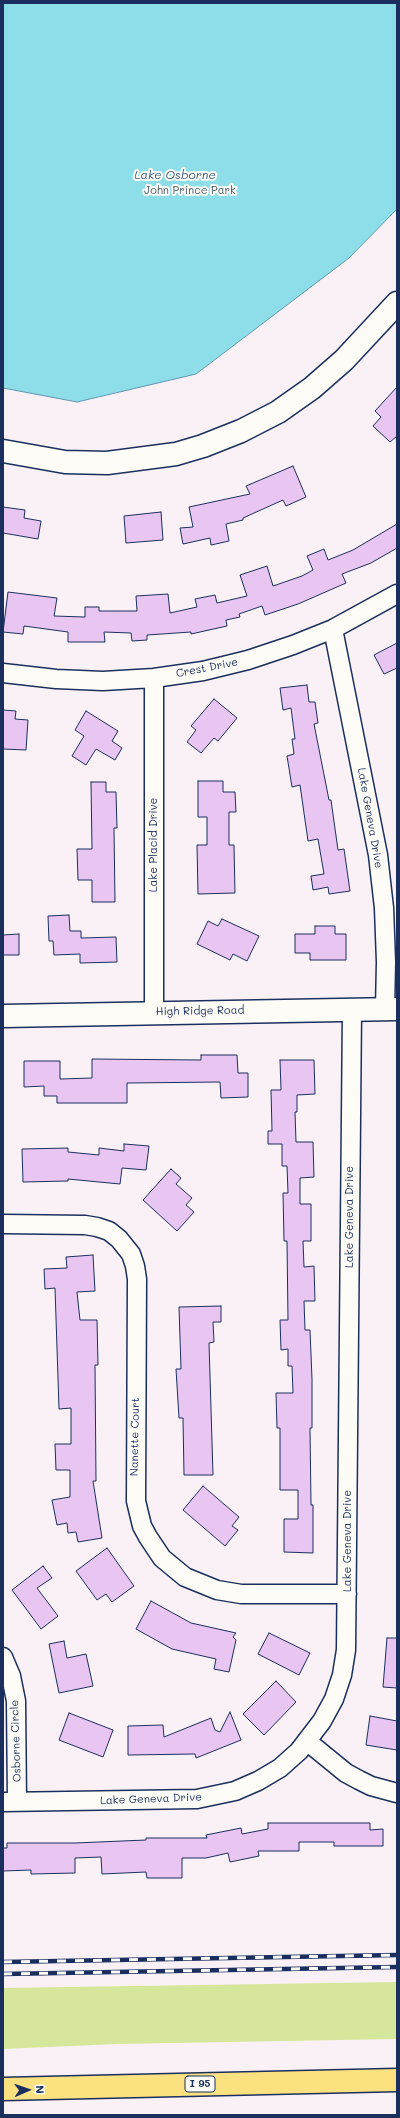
<!DOCTYPE html>
<html>
<head>
<meta charset="utf-8">
<style>
  body { margin:0 }
  #map { position:relative; width:400px; height:2118px; overflow:hidden; background:#f9f1f6; font-family:Mali,sans-serif }
  canvas { display:block }
  .frame { position:absolute; inset:0; border:4px solid #1b2f5e; pointer-events:none }
  .north { position:absolute; left:8px; top:2070px; width:40px; height:40px; -webkit-text-stroke:3px #fdfcf7; paint-order:stroke; rotate:88deg; font-size:11px; font-weight:700; line-height:16px; text-align:center; color:#1b2f5e }
  .north::after { content:''; display:block; margin:auto; width:14px; height:18px; background:#1b2f5e; clip-path:polygon(50% 0,100% 100%,50% 72%,0 100%) }
</style>
</head>
<body>
<div id="map">
<canvas width="400" height="2118"></canvas>
<div class="frame"></div>
<div class="north">N</div>
</div>
<script>
const ctx = document.querySelector('canvas').getContext('2d');
ctx.lineJoin = 'round';
function fill(path, color) {
  ctx.fillStyle = color;
  ctx.fill(path, 'evenodd');
}
function toPath(rows) {
  const path = new Path2D();
  for (const r of rows) {
    path.moveTo(r[0], r[1]);
    for (let i = 2; i < r.length; i += 2) path.lineTo(r[i], r[i + 1]);
  }
  return path;
}
function trace(path, color, width, dash) {
  ctx.strokeStyle = color;
  ctx.lineWidth = width;
  ctx.lineCap = dash ? 'butt' : 'round';
  ctx.setLineDash(dash || []);
  ctx.stroke(path);
}
function label(font, color, halo, rows, align = 'center') {
  ctx.font = font + ' Mali,sans-serif';
  ctx.lineWidth = 4;
  ctx.setLineDash([]);
  ctx.textBaseline = 'middle';
  ctx.strokeStyle = halo;
  ctx.fillStyle = color;
  for (const [text, x, y, turn = 0] of rows) {
    ctx.save();
    ctx.translate(x, y);
    ctx.rotate((+turn || 0) * Math.PI / 180);
    ctx.textAlign = isNaN(turn) ? turn : align;
    if (halo) ctx.strokeText(text, 0, 0);
    ctx.fillText(text, 0, 0);
    ctx.restore();
  }
}
const green = toPath([
  [397,1982,397,2039,116,2044,3,2049,3,1988]
]);
const water = toPath([
  [3,3,397,3,397,209,349,258,196,374,77,402,3,388,3,3]
]);
const building = toPath([
  [397,387,397,436,390,442,373,426,381,417,375,411,397,387],
  [293,466,306,497,286,506,283,500,243,518,243,520,226,524,229,541,211,545,210,538,183,544,180,528,193,527,189,507,250,494,246,486,293,466],
  [3,507,25,510,24,518,41,521,38,539,3,533,3,507],
  [161,512,163,540,126,543,124,516,161,512],
  [397,524,397,548,371,563,342,574,346,583,298,604,265,615,262,606,239,614,240,617,226,620,227,626,191,634,191,632,147,635,147,640,132,641,131,633,104,632,105,642,68,642,68,632,24,626,23,634,3,632,8,592,57,598,54,616,85,617,85,607,99,607,99,611,137,611,136,596,168,594,170,613,197,607,195,599,215,595,217,603,247,596,240,575,267,566,273,586,302,576,313,570,307,556,324,549,328,560,353,550,397,524],
  [397,643,397,668,384,674,374,655,397,643],
  [307,685,309,702,315,702,318,723,314,724,329,800,331,800,338,850,344,849,350,891,329,894,328,887,313,890,311,876,324,874,318,839,308,841,300,785,292,787,287,756,294,754,292,739,295,739,291,708,283,710,280,688,307,685],
  [214,699,237,718,218,741,214,738,201,753,187,742,196,730,191,726,214,699],
  [3,710,16,711,15,719,28,720,26,750,3,749,3,710],
  [86,711,118,731,112,741,122,748,115,760,96,749,86,765,72,756,84,736,75,730,86,711],
  [198,781,223,781,223,792,235,792,236,812,229,812,229,845,234,845,235,893,198,894,197,845,207,845,207,817,198,817,198,781],
  [91,782,106,782,106,792,116,792,117,828,114,828,115,902,92,902,92,880,78,880,77,849,92,849,91,782],
  [69,915,70,931,81,931,81,938,116,937,117,962,80,963,80,954,54,955,53,941,49,941,48,916,69,915],
  [222,919,259,936,247,961,233,954,230,960,197,944,208,921,218,926,222,919],
  [315,926,335,926,335,934,346,934,346,960,310,960,310,953,295,953,295,934,315,934,315,926],
  [19,934,19,955,3,955,3,935,19,934],
  [201,1055,237,1055,238,1073,248,1073,248,1097,221,1098,220,1082,127,1083,127,1103,57,1103,57,1096,44,1096,44,1086,24,1087,24,1061,60,1061,60,1079,92,1078,92,1059,201,1060,201,1055],
  [280,1060,314,1060,315,1094,297,1095,297,1112,295,1112,296,1142,313,1142,314,1177,300,1178,300,1204,311,1204,311,1241,303,1241,304,1267,314,1266,315,1301,304,1301,305,1330,310,1330,312,1379,312,1428,310,1428,311,1505,313,1505,313,1553,284,1552,284,1519,298,1519,298,1490,280,1490,280,1428,277,1428,276,1393,293,1393,292,1366,288,1366,288,1349,281,1350,280,1320,288,1320,287,1241,284,1241,283,1193,288,1193,287,1166,282,1166,282,1144,268,1144,268,1131,272,1131,271,1090,281,1090,280,1060],
  [124,1144,149,1146,146,1170,122,1168,120,1184,68,1179,68,1181,23,1182,22,1149,68,1148,68,1152,99,1155,99,1148,124,1151,124,1144],
  [171,1169,181,1178,176,1184,192,1198,186,1205,194,1212,177,1231,143,1200,171,1169],
  [93,1255,95,1291,77,1292,80,1320,97,1320,98,1365,95,1365,96,1481,93,1481,102,1538,78,1542,76,1532,68,1533,67,1523,57,1525,52,1500,70,1497,70,1470,56,1470,55,1444,71,1444,71,1408,59,1409,55,1288,45,1289,44,1269,67,1268,66,1257,93,1255],
  [221,1306,221,1322,213,1322,214,1342,209,1343,213,1475,184,1475,183,1418,179,1418,176,1369,181,1369,179,1307,221,1306],
  [203,1486,239,1517,232,1526,238,1530,225,1546,183,1510,203,1486],
  [107,1548,134,1586,112,1602,106,1594,97,1600,76,1571,107,1548],
  [43,1566,52,1578,37,1588,58,1616,41,1629,12,1590,43,1566],
  [151,1601,191,1623,236,1633,233,1637,236,1640,229,1672,214,1669,216,1659,172,1649,136,1629,151,1601],
  [269,1633,310,1653,299,1675,258,1654,269,1633],
  [387,1638,397,1638,397,1688,383,1687,387,1638],
  [64,1641,67,1658,86,1654,93,1686,59,1693,49,1644,64,1641],
  [276,1681,296,1702,264,1735,243,1714,276,1681],
  [230,1712,241,1740,196,1758,195,1754,128,1755,128,1726,163,1725,164,1737,211,1718,215,1730,220,1732,230,1712],
  [69,1713,113,1730,103,1757,59,1740,69,1713],
  [370,1716,397,1721,397,1750,366,1745,370,1716],
  [268,1823,370,1823,370,1830,383,1829,383,1846,334,1846,334,1842,299,1842,299,1851,258,1851,259,1856,230,1862,228,1853,206,1858,182,1858,182,1878,147,1878,146,1872,102,1874,101,1857,75,1858,75,1873,31,1874,31,1870,3,1871,3,1848,7,1848,7,1843,75,1843,146,1840,146,1838,207,1838,206,1835,241,1828,242,1834,268,1829,268,1823]
]);
const minor = toPath([
  [333,629,378,855,384,908,386,962,385,1009],
  [3,673,56,679,103,681,154,678,203,671,248,660,293,645,333,629,397,594],
  [154,678,154,1012],
  [3,1224,85,1225,97,1227,109,1231,119,1239,131,1254,135,1266,137,1279,136,1501,142,1526,148,1537,162,1558,185,1577,217,1590,241,1594,347,1594],
  [3,1657,11,1676,16,1701,17,1802],
  [308,1742,346,1773,359,1780,371,1786,397,1793],
  [3,1802,197,1799,235,1791,258,1781,280,1768,299,1751,322,1721,334,1699,342,1675,346,1650,352,1009]
]);
const tertiary = toPath([
  [3,451,65,462,107,463,176,454,203,446,241,431,278,412,312,388,344,360,397,303],
  [3,1016,397,1009]
]);
const motorway = toPath([
  [3,2089,397,2080]
]);
const rail = toPath([
  [3,1962,397,1955],
  [3,1974,397,1967]
]);
const shields = [
  [200,2084,30]
];
const shieldNames = [
  ["I 95",200,2084]
];
const parkNames = [
  ["John Prince Park",190,191]
];
const streetNames = [
  ["Crest Drive",207,668,-11],
  ["Lake Geneva Drive",370,818,80],
  ["Lake Placid Drive",154,845,-90],
  ["High Ridge Road",200,1011,-1],
  ["Lake Geneva Drive",350,1217,-90],
  ["Nanette Court",135,1437,-89],
  ["Lake Geneva Drive",348,1541,-90],
  ["Osborne Circle",16,1741,-92],
  ["Lake Geneva Drive",151,1799,-2]
];
const waterNames = [
  ["Lake Osborne",175,175]
];
fill(green, '#d6e79b');
fill(water, '#8edee9');
trace(water, '#6098b1', 1);
fill(building, '#e9c5f1');
trace(building, '#1b2f5e', 1);
trace(minor, '#1b2f5e', 21);
trace(tertiary, '#1b2f5e', 25);
trace(motorway, '#1b2f5e', 25);
trace(minor, '#fdfcf7', 18);
trace(tertiary, '#fdfcf7', 22);
trace(motorway, '#fbe180', 22);
trace(rail, '#1b2f5e', 4.5);
trace(rail, '#fdfcf7', 3, [9]);
for (const [x, y, w] of shields) {
  const box = new Path2D();
  box.roundRect(x - w / 2, y - 8, w, 16, 3);
  ctx.fillStyle = '#fdfcf7';
  ctx.fill(box);
  trace(box, '#1b2f5e', 1);
}
label('bold 10px', '#1b2f5e', null, shieldNames);
label('11px', '#4a5d6d', '#fdfcf7', parkNames);
label('11px', '#1b2f5e', '#fdfcf7', streetNames);
label('italic 12px', '#385b81', '#fdfcf7', waterNames);
</script>
</body>
</html>
